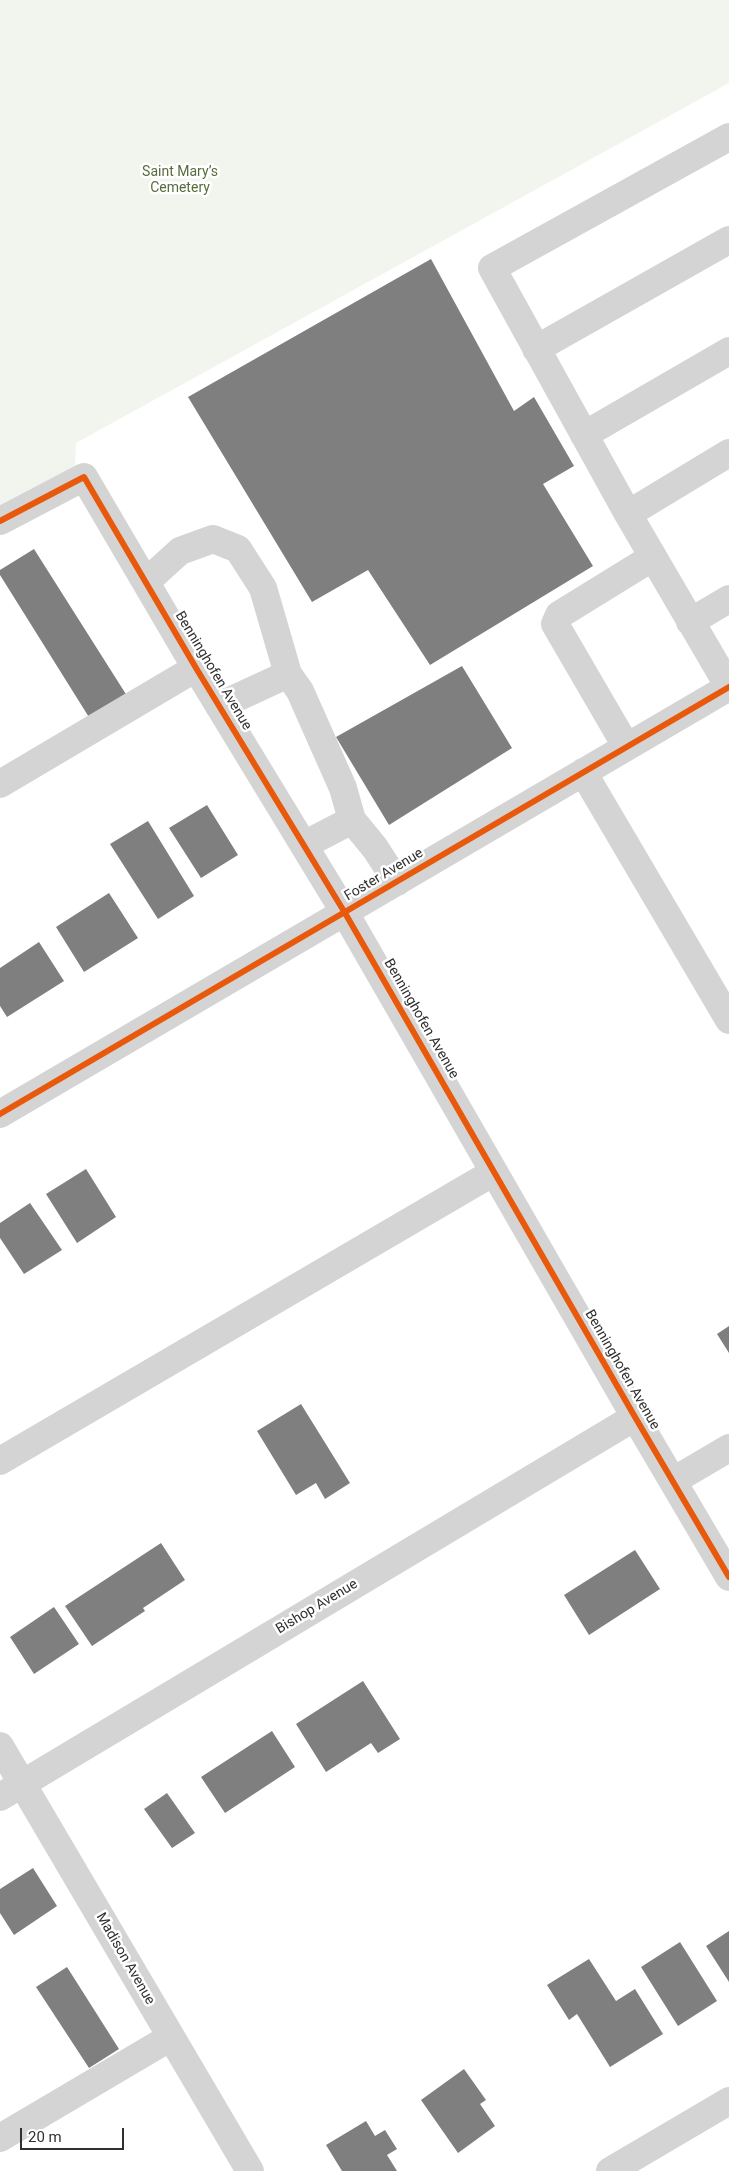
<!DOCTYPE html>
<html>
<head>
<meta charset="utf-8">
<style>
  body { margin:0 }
  #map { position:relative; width:729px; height:2171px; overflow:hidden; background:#fff; font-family:Roboto,sans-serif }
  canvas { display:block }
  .scale { position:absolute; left:20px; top:2128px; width:104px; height:22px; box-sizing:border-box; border:2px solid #303030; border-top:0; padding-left:6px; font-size:15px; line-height:18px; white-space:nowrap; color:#303030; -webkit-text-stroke:4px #fff; paint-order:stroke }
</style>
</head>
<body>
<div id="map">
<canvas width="729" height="2171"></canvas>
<div class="scale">20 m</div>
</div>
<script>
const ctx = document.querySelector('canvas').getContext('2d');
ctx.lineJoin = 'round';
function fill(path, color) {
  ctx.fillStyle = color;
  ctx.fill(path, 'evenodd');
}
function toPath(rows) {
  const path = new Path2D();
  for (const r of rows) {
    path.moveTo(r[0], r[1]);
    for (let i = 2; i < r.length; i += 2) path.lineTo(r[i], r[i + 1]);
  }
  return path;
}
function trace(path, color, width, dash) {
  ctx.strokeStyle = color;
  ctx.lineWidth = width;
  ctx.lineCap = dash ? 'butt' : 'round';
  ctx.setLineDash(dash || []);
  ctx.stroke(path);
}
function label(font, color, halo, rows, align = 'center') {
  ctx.font = font + ' Roboto,sans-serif';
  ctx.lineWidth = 5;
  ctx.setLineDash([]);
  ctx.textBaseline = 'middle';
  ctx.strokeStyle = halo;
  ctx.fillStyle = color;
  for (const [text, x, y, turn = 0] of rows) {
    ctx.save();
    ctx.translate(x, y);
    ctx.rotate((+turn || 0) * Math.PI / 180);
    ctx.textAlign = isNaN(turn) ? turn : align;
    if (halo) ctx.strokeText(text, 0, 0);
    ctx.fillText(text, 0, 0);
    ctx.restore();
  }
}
const green = toPath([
  [0,0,729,0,729,83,76,443,75,470,0,506]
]);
const building = toPath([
  [431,259,514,411,534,397,574,466,543,484,593,566,430,665,368,570,312,602,188,397],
  [34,549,129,699,92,722,0,575,0,570],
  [462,666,512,748,389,825,336,737],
  [207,805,238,855,201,878,169,828],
  [148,821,194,896,158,919,110,844],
  [109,893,138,938,84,972,56,927],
  [39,942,64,981,7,1017,0,1006,0,968],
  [86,1169,116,1217,77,1243,46,1194],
  [30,1203,62,1250,24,1274,0,1238,0,1223],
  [729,1326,729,1353,717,1334],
  [301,1404,350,1483,325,1499,316,1483,296,1495,257,1431],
  [161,1543,185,1580,143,1608,145,1611,92,1646,65,1606],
  [635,1550,660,1589,589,1635,564,1595],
  [54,1607,79,1644,34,1674,10,1637],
  [363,1681,400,1739,378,1753,371,1743,326,1772,296,1724],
  [272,1731,295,1767,225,1813,201,1777],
  [167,1793,195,1833,172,1848,144,1809],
  [33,1868,57,1906,14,1935,0,1913,0,1889],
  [729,1931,729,1982,706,1946],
  [680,1942,717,2001,678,2026,641,1967],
  [589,1959,616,2001,635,1989,663,2034,610,2067,577,2014,569,2020,547,1985],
  [67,1967,119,2049,89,2068,36,1987],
  [464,2069,486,2100,480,2104,495,2126,458,2153,421,2100],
  [366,2121,375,2136,385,2130,397,2149,387,2155,397,2171,342,2171,326,2145]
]);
const minor = toPath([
  [536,349,729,240],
  [584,435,729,351],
  [628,514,729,453],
  [0,521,84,477,196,668,345,913,635,1417,729,1577],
  [146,582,180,551,213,539,238,549,263,588,288,674],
  [690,622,729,599],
  [729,687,628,514,492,268,729,137],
  [219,706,288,674,300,691,343,788,352,820,304,845],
  [626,746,555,624,559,615,653,557],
  [583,772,729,1020],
  [0,784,196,668],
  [352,820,375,848,397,882],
  [0,1114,729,687],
  [0,1461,494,1172],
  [673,1481,729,1448],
  [0,1746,250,2171],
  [0,1797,635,1417],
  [0,2138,171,2037],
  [610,2171,729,2101]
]);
const cycleway = toPath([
  [0,521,84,477,196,668,345,913,635,1417,729,1577],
  [0,1114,729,687]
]);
const parkNames = [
  ["Saint Mary’s",180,172],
  ["Cemetery",180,188]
];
const streetNames = [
  ["Benninghofen Avenue",213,671,59],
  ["Foster Avenue",384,875,-31],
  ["Benninghofen Avenue",421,1019,60],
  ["Benninghofen Avenue",622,1370,60],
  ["Bishop Avenue",317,1607,-31],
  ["Madison Avenue",125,1959,60]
];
fill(green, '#f2f5ed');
fill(building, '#7f7f7f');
trace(minor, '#d4d4d4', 28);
trace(cycleway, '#e8590c', 6);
label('14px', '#586b3d', '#fff', parkNames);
label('14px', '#303030', '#fff', streetNames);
</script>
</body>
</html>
